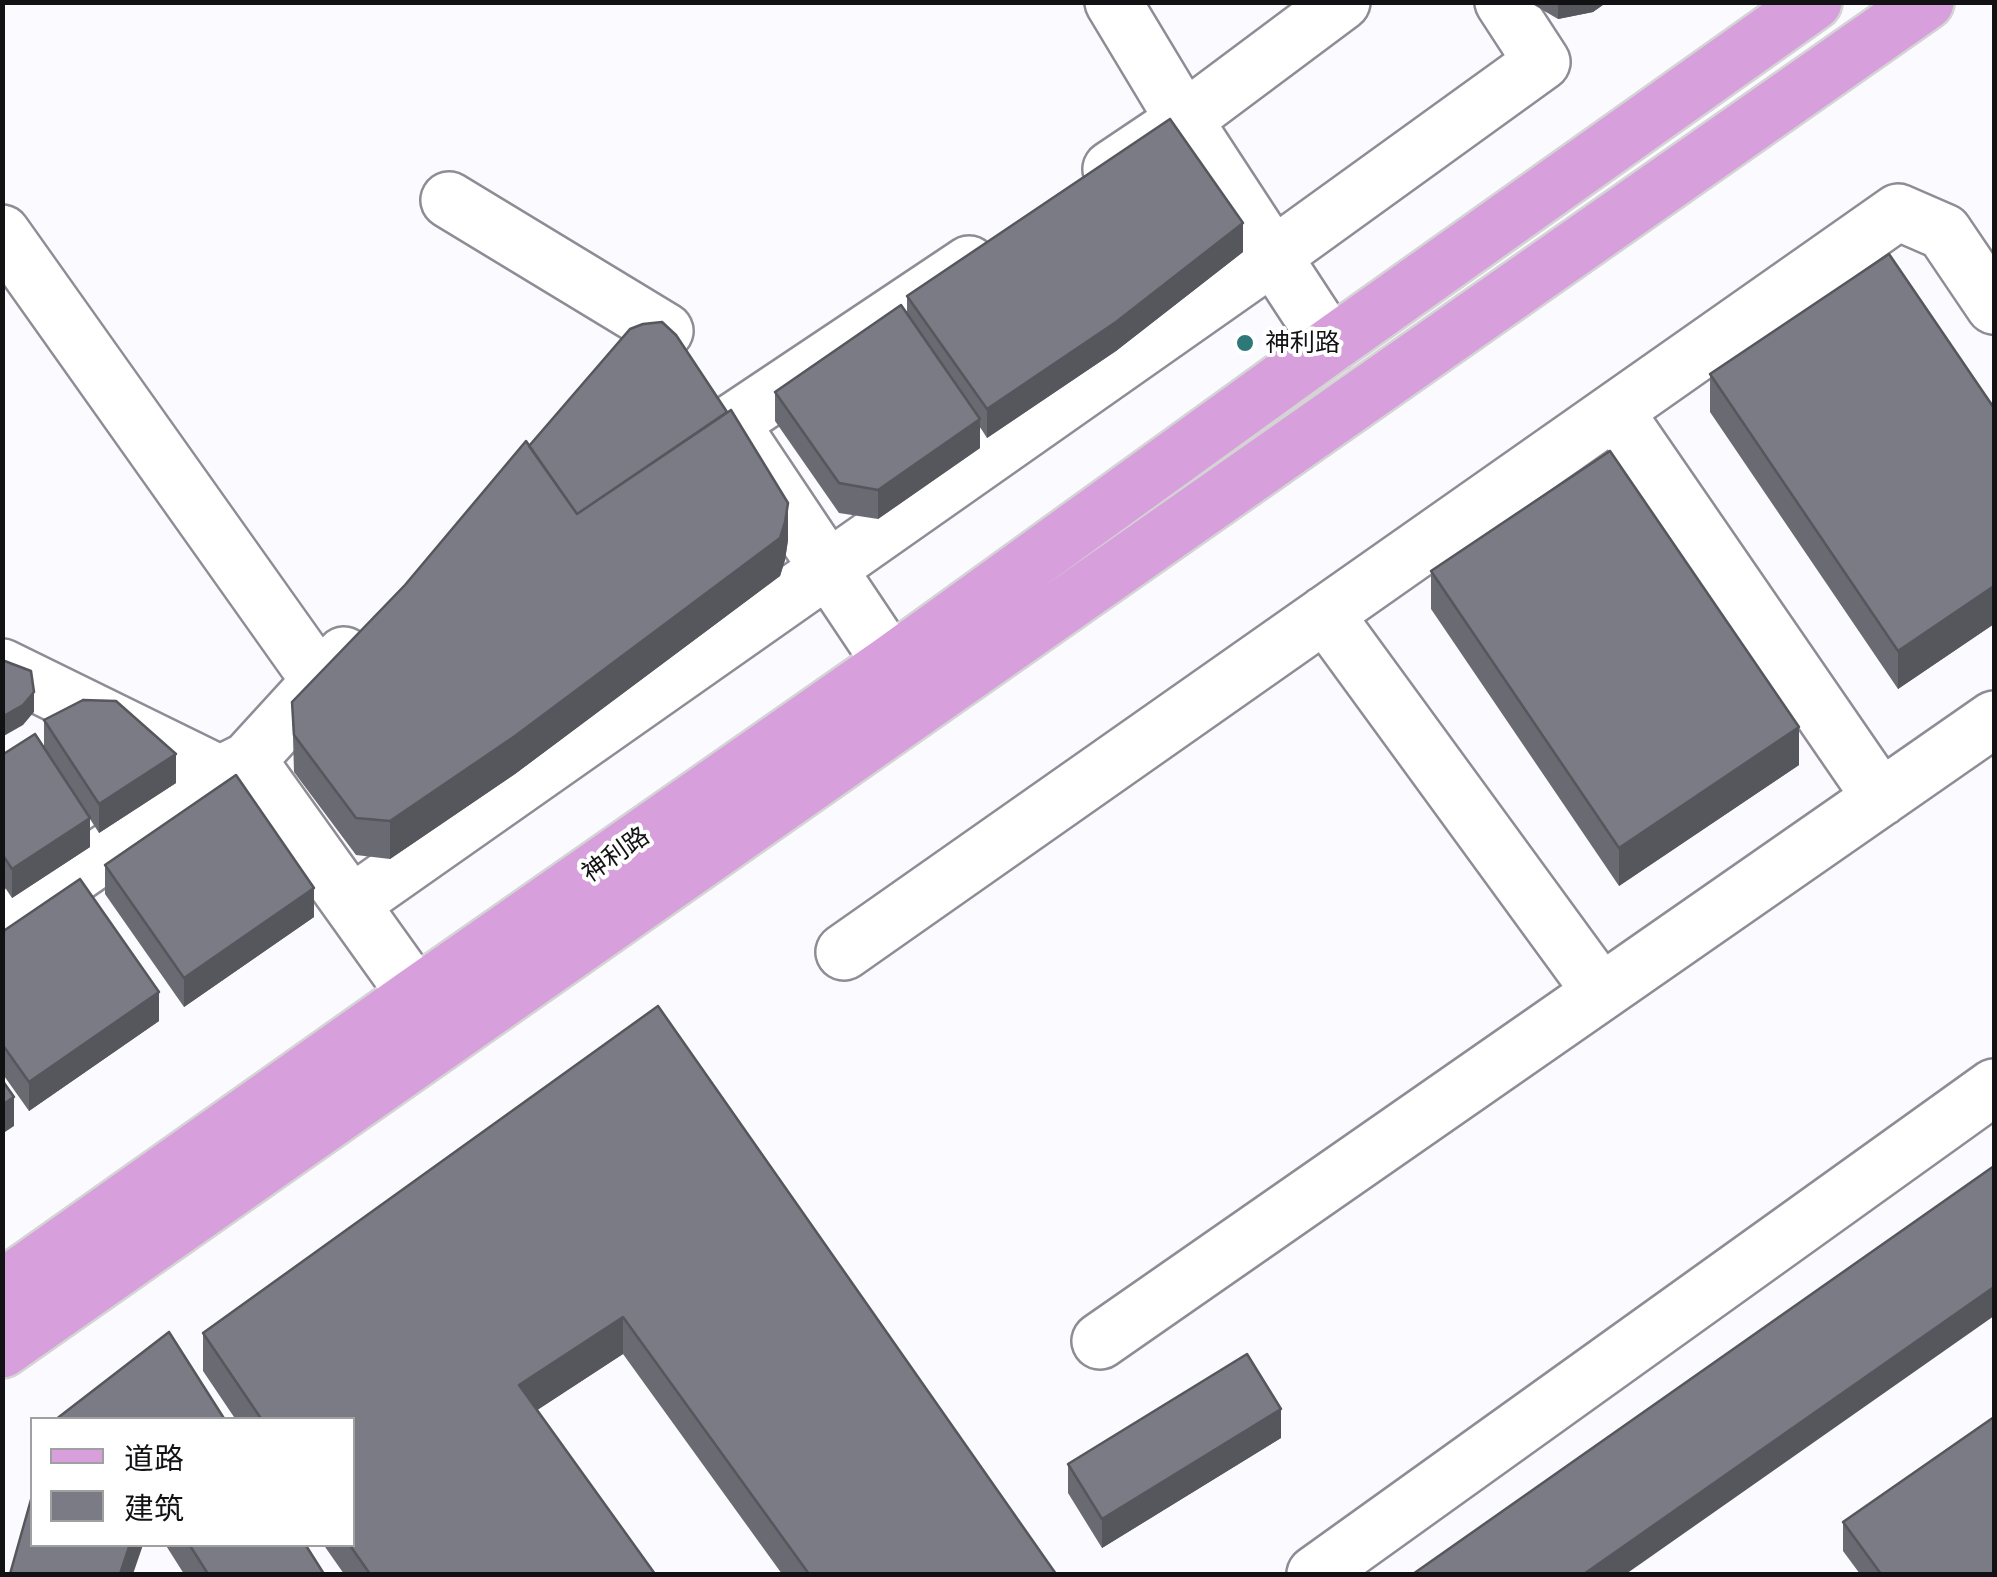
<!DOCTYPE html>
<html>
<head>
<meta charset="utf-8">
<style>
  body { margin:0 }
  #map { position:relative; width:1997px; height:1577px; overflow:hidden; background:#fbfafe; font-family:Quicksand,"Noto Sans SC",sans-serif }
  canvas { display:block }
  .frame { position:absolute; inset:0; border:5px solid #121114; pointer-events:none }
  .legend { position:absolute; left:30px; top:1417px; width:325px; height:130px; box-sizing:border-box; background:#fff; border:2px solid #a0a0a1; margin:0; padding:12px 18px; list-style:none; font-size:30px; color:#121114 }
  .legend li { display:flex; align-items:center; gap:20px; height:50px }
  .legend b { width:50px; border:2px solid #a0a0a1 }
</style>
</head>
<body>
<div id="map">
<canvas width="1997" height="1577"></canvas>
<div class="frame"></div>
<ul class="legend">
<li><b style="height:12px;background:#d79fdb"></b>道路</li>
<li><b style="height:28px;background:#7b7b85"></b>建筑</li>
</ul>
</div>
<script>
const ctx = document.querySelector('canvas').getContext('2d');
ctx.lineJoin = 'round';
function toPath(rows) {
  const path = new Path2D();
  for (const r of rows) {
    path.moveTo(r[0], r[1]);
    for (let i = 2; i < r.length; i += 2) path.lineTo(r[i], r[i + 1]);
  }
  return path;
}
function trace(path, color, width, dash) {
  ctx.strokeStyle = color;
  ctx.lineWidth = width;
  ctx.lineCap = dash ? 'butt' : 'round';
  ctx.setLineDash(dash || []);
  ctx.stroke(path);
}
function fill(path, color) {
  ctx.fillStyle = color;
  ctx.fill(path, 'evenodd');
}
function label(font, color, halo, rows, align = 'center') {
  ctx.font = font + ' Quicksand,"Noto Sans SC",sans-serif';
  ctx.lineWidth = 8;
  ctx.setLineDash([]);
  ctx.textBaseline = 'middle';
  ctx.strokeStyle = halo;
  ctx.fillStyle = color;
  for (const [text, x, y, turn = 0] of rows) {
    ctx.save();
    ctx.translate(x, y);
    ctx.rotate((+turn || 0) * Math.PI / 180);
    ctx.textAlign = isNaN(turn) ? turn : align;
    if (halo) ctx.strokeText(text, 0, 0);
    ctx.fillText(text, 0, 0);
    ctx.restore();
  }
}
const minor = toPath([
  [1113,2,1184,120,1342,2],
  [1111,169,1184,120,1331,345],
  [449,200,665,331],
  [2,233,320,681],
  [1615,411,1881,798],
  [731,423,969,264],
  [746,446,891,663],
  [1325,614,1601,992],
  [2,667,220,774],
  [248,760,344,655],
  [351,904,1272,257,1542,62,1503,2],
  [2,925,220,774,248,760,416,995],
  [844,952,1898,212,1944,232,1994,306],
  [1100,1341,1994,719],
  [1315,1574,1994,1087]
]);
const major = toPath([
  [2,1288,416,995,891,663,1331,345,1814,2],
  [2,1350,1926,2]
]);
const wall = toPath([
  [1529,2,1607,2,1593,12,1558,19],
  [1243,252,1116,351,987,438,980,427,980,448,878,519,839,513,775,421,775,392,907,314,907,296],
  [1710,374,1994,408,1994,624,1898,689,1710,412],
  [529,446,788,540,785,560,780,576,515,774,390,859,356,855,294,772,292,702,405,585],
  [1431,571,1799,765,1619,886,1431,609],
  [44,720,176,783,99,833,90,819,90,847,12,898,2,883,2,755,44,747],
  [105,865,314,917,184,1007,105,894],
  [2,932,159,1021,29,1111,2,1073],
  [658,1006,1056,1574,782,1574,623,1354,537,1410,655,1574,344,1574,323,1544,352,1544,352,1420,236,1420,203,1371,203,1333],
  [1281,1438,1102,1548,1068,1493,1068,1464],
  [1843,1522,1994,1574,1860,1574,1843,1551],
  [165,1544,305,1544,324,1574,184,1574]
]);
const shadedWall = toPath([
  [1558,2,1607,2,1593,12,1558,19],
  [1243,223,1243,252,1116,351,987,438,987,409],
  [980,419,980,448,878,519,878,490],
  [788,503,788,540,785,560,780,576,515,774,390,859,390,821],
  [1994,586,1994,624,1898,689,1898,651],
  [34,692,34,712,23,725,2,737,2,717],
  [1799,727,1799,765,1619,886,1619,848],
  [176,754,176,783,99,833,99,804],
  [90,818,90,847,12,898,12,869],
  [314,888,314,917,184,1007,184,978],
  [159,992,159,1021,29,1111,29,1082],
  [14,1097,14,1126,2,1134,2,1105],
  [1994,1287,1994,1316,1626,1574,1584,1574],
  [623,1317,623,1354,519,1422,519,1385],
  [1281,1409,1281,1438,1102,1548,1102,1519],
  [130,1544,145,1544,143,1545,133,1574,120,1574]
]);
const building = toPath([
  [1170,119,1243,223,1116,322,987,409,907,296,1170,119],
  [1889,254,1994,408,1994,586,1898,651,1710,374,1889,254],
  [901,305,980,419,878,490,839,483,775,392,901,305],
  [662,322,676,335,727,412,577,514,529,446,630,329,643,324,662,322],
  [731,410,788,503,785,522,780,538,515,736,390,821,356,818,294,735,292,702,405,585,526,441,577,514,731,410],
  [1610,451,1799,727,1619,848,1431,571,1610,451],
  [2,660,31,671,34,692,23,705,2,717,2,660],
  [83,700,116,701,176,754,99,804,44,720,83,700],
  [35,734,90,818,12,869,2,854,2,755,35,734],
  [236,775,314,888,184,978,105,865,236,775],
  [80,879,159,992,29,1082,2,1044,2,932,80,879],
  [658,1006,1056,1574,809,1574,623,1317,519,1385,655,1574,370,1574,349,1544,352,1544,352,1420,262,1420,203,1333,658,1006],
  [2,1080,14,1097,2,1105,2,1080],
  [1994,1166,1994,1287,1584,1574,1413,1574,1994,1166],
  [169,1332,225,1420,55,1420,169,1332],
  [1247,1354,1281,1409,1102,1519,1068,1464,1247,1354],
  [1994,1417,1994,1574,1881,1574,1843,1522,1994,1417],
  [32,1496,32,1544,130,1544,120,1574,10,1574,32,1496],
  [189,1544,305,1544,324,1574,208,1574,189,1544]
]);
const markers = [
  [1245,343,10,"#2e7879"]
];
const poiNames = [
  ["神利路",1265,343]
];
const streetNames = [
  ["神利路",616,855,-35]
];
trace(minor, '#908c96', 60);
trace(major, '#d4d4d5', 60);
trace(minor, '#fff', 55);
trace(major, '#d79fdb', 55);
fill(wall, '#6a6a72');
fill(shadedWall, '#56565d');
fill(building, '#7b7b85');
trace(building, '#56565d', 2.5);
for (const [x, y, r, color] of markers) {
  const dot = new Path2D();
  dot.arc(x, y, r, 0, 2 * Math.PI);
  ctx.fillStyle = color;
  ctx.fill(dot);
  trace(dot, '#fff', 4);
}
label('25px', '#121114', '#fff', poiNames, 'left');
label('25px', '#121114', '#fff', streetNames);
</script>
</body>
</html>
